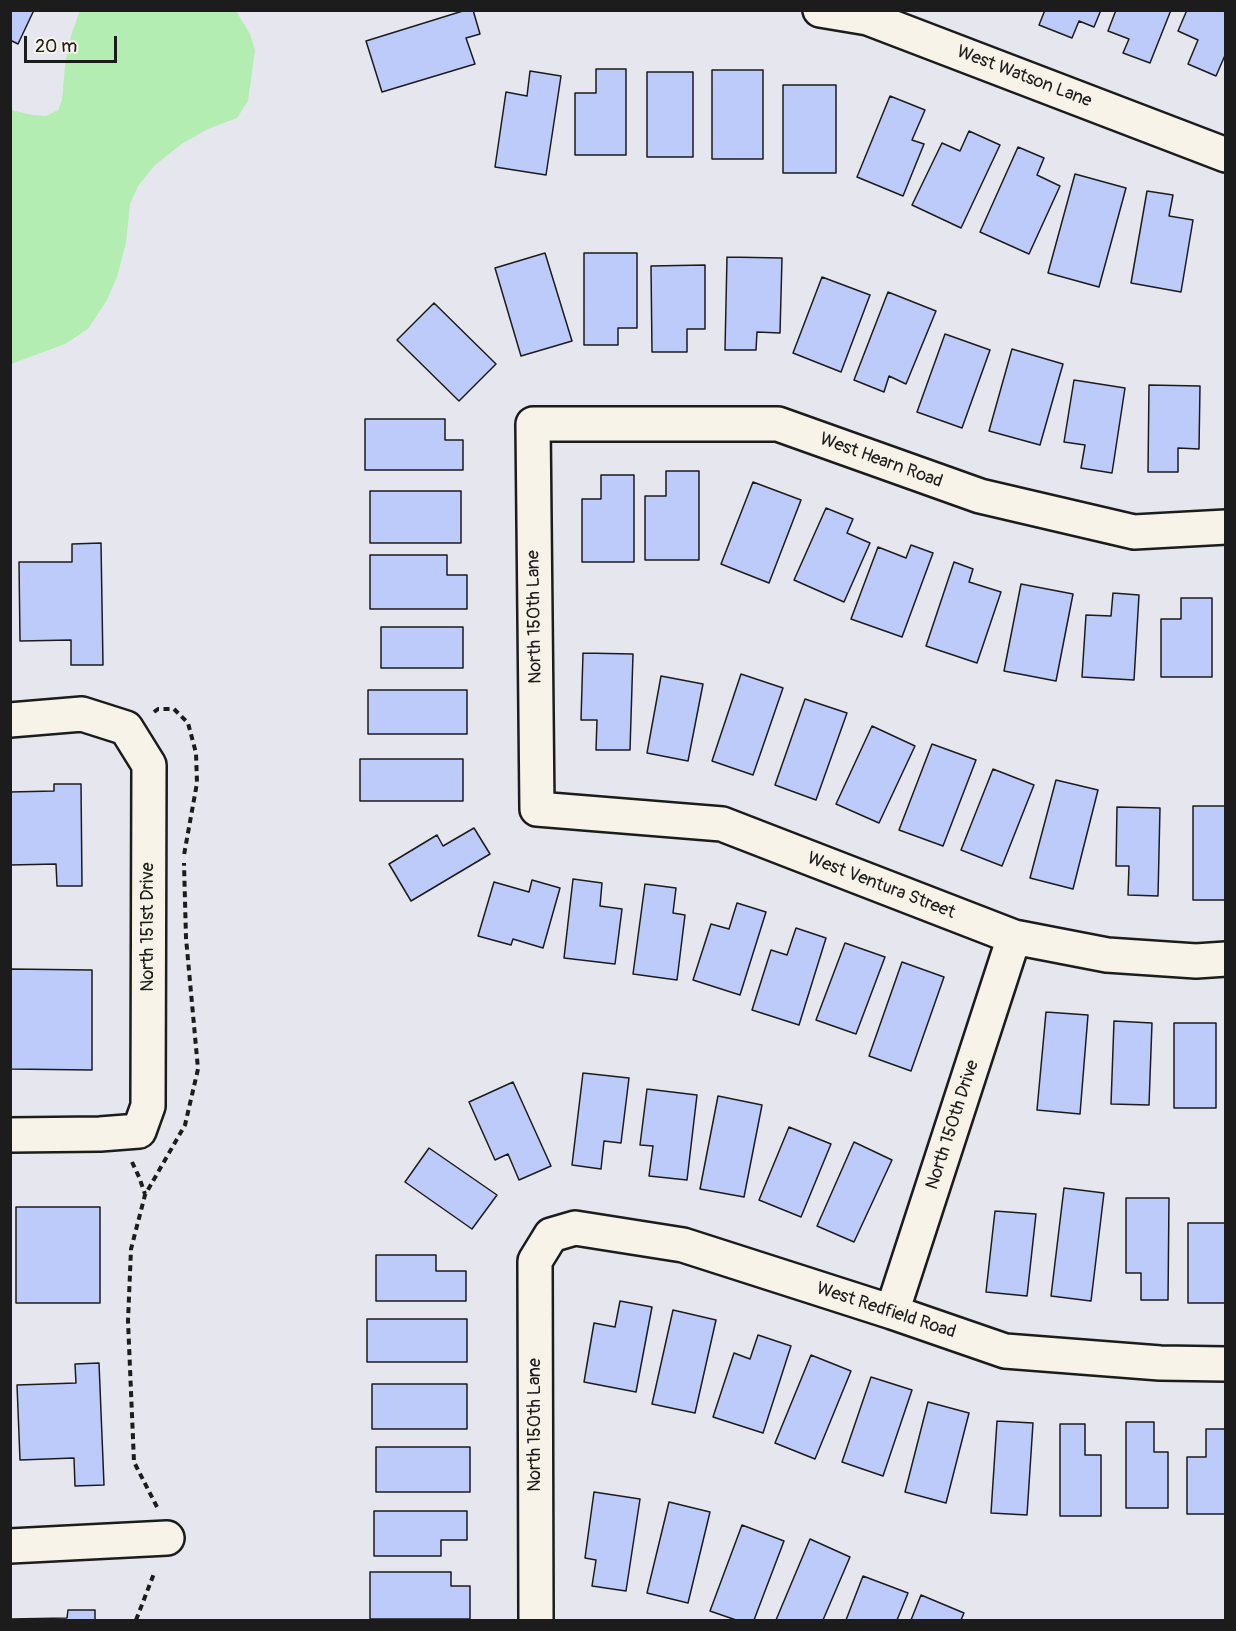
<!DOCTYPE html>
<html>
<head>
<meta charset="utf-8">
<style>
  body { margin:0 }
  #map { position:relative; width:1236px; height:1631px; overflow:hidden; background:#e6e7ee; font-family:Pangolin,sans-serif }
  canvas { display:block }
  .frame { position:absolute; inset:0; border:12px solid #1c1c1c; pointer-events:none }
  .scale { position:absolute; left:24px; top:36px; width:93px; height:27px; box-sizing:border-box; border:3px solid #1c1c1c; border-top:0; padding-left:8px; font-size:18px; line-height:21px; white-space:nowrap; color:#1c1c1c; -webkit-text-stroke:4px #f7f3e8; paint-order:stroke }
</style>
</head>
<body>
<div id="map">
<canvas width="1236" height="1631"></canvas>
<div class="frame"></div>
<div class="scale">20 m</div>
</div>
<script>
const ctx = document.querySelector('canvas').getContext('2d');
ctx.lineJoin = 'round';
function fill(path, color) {
  ctx.fillStyle = color;
  ctx.fill(path, 'evenodd');
}
function toPath(rows) {
  const path = new Path2D();
  for (const r of rows) {
    path.moveTo(r[0], r[1]);
    for (let i = 2; i < r.length; i += 2) path.lineTo(r[i], r[i + 1]);
  }
  return path;
}
function trace(path, color, width, dash) {
  ctx.strokeStyle = color;
  ctx.lineWidth = width;
  ctx.lineCap = dash ? 'butt' : 'round';
  ctx.setLineDash(dash || []);
  ctx.stroke(path);
}
function label(font, color, halo, rows, align = 'center') {
  ctx.font = font + ' Pangolin,sans-serif';
  ctx.lineWidth = 4.5;
  ctx.setLineDash([]);
  ctx.textBaseline = 'middle';
  ctx.strokeStyle = halo;
  ctx.fillStyle = color;
  for (const [text, x, y, turn = 0] of rows) {
    ctx.save();
    ctx.translate(x, y);
    ctx.rotate((+turn || 0) * Math.PI / 180);
    ctx.textAlign = isNaN(turn) ? turn : align;
    if (halo) ctx.strokeText(text, 0, 0);
    ctx.fillText(text, 0, 0);
    ctx.restore();
  }
}
const green = toPath([
  [80,10,236,11,250,34,255,50,248,101,237,118,208,129,183,143,155,165,138,186,130,204,126,243,117,277,107,300,88,329,65,344,11,364,11,110,32,115,46,116,58,110,62,100,65,65,71,36]
]);
const building = toPath([
  [10,10,34,10,18,44,10,40,10,10],
  [466,10,473,10,480,34,466,38,475,64,382,92,366,41,466,10],
  [1045,10,1101,10,1094,27,1079,21,1072,38,1039,25,1045,10],
  [1116,10,1171,10,1150,63,1123,53,1129,39,1108,31,1116,10],
  [1187,10,1226,10,1226,53,1216,76,1188,64,1198,40,1178,31,1187,10],
  [596,69,626,69,626,155,575,155,575,93,596,93,596,69],
  [712,70,763,70,763,159,712,159,712,70],
  [530,71,561,76,546,175,495,167,506,92,527,96,530,71],
  [647,72,693,72,693,157,647,157,647,72],
  [783,85,836,85,836,173,783,173,783,85],
  [890,96,925,110,912,140,924,144,903,196,857,177,890,96],
  [969,131,1000,145,961,228,912,205,942,143,960,151,969,131],
  [1018,147,1044,158,1037,175,1060,186,1029,254,980,232,1018,147],
  [1075,174,1126,188,1099,287,1048,273,1075,174],
  [1147,191,1173,195,1169,216,1193,220,1181,292,1131,283,1147,191],
  [545,253,572,341,521,356,495,268,545,253],
  [584,253,637,253,637,328,618,328,618,345,584,345,584,253],
  [727,257,782,258,780,333,757,332,756,350,725,350,727,257],
  [705,265,705,329,687,329,687,352,652,352,651,266,705,265],
  [822,277,870,295,841,372,793,353,822,277],
  [888,292,936,311,906,384,889,376,884,392,854,380,888,292],
  [434,303,496,364,459,401,397,340,434,303],
  [945,334,990,350,962,428,917,412,945,334],
  [1012,349,1063,364,1040,445,989,431,1012,349],
  [1074,380,1125,388,1112,473,1081,468,1085,445,1064,442,1074,380],
  [1149,385,1200,386,1199,449,1178,448,1178,472,1148,472,1149,385],
  [365,419,445,419,445,440,463,440,463,470,365,470,365,419],
  [666,471,699,471,699,560,645,560,645,496,666,496,666,471],
  [601,475,634,475,634,562,582,562,582,499,601,499,601,475],
  [753,482,801,500,769,583,721,564,753,482],
  [370,491,461,491,461,543,370,543,370,491],
  [826,508,853,519,847,533,870,543,844,602,794,580,826,508],
  [101,543,103,665,71,665,71,640,20,641,19,562,72,562,72,544,101,543],
  [911,545,933,553,902,637,851,619,878,547,906,558,911,545],
  [370,555,447,555,447,575,467,575,467,609,370,609,370,555],
  [954,562,973,569,969,582,1001,592,977,663,926,646,954,562],
  [1021,584,1073,594,1056,681,1004,671,1021,584],
  [1113,593,1139,595,1134,680,1082,677,1086,615,1111,616,1113,593],
  [1181,598,1212,598,1212,677,1161,677,1161,619,1181,619,1181,598],
  [381,627,463,627,463,668,381,668,381,627],
  [583,653,633,654,630,750,596,750,597,720,581,720,583,653],
  [741,674,783,688,753,775,712,761,741,674],
  [661,676,703,684,688,761,647,753,661,676],
  [368,690,467,690,467,734,368,734,368,690],
  [805,699,847,713,816,800,775,785,805,699],
  [872,726,915,746,879,823,836,804,872,726],
  [932,744,976,760,943,846,899,830,932,744],
  [360,759,463,759,463,801,360,801,360,759],
  [993,769,1034,785,1002,866,961,850,993,769],
  [1056,780,1098,790,1073,889,1030,878,1056,780],
  [54,784,81,784,82,886,57,886,56,864,10,865,10,792,54,791,54,784],
  [1193,806,1226,806,1225,900,1193,900,1193,806],
  [1117,807,1160,808,1158,896,1128,895,1129,866,1116,866,1117,807],
  [474,828,490,854,411,901,389,864,437,835,443,846,474,828],
  [573,879,602,883,600,906,622,909,615,964,564,958,573,879],
  [532,880,560,888,543,948,513,939,511,945,478,936,494,882,529,892,532,880],
  [645,884,676,888,673,913,685,915,677,980,633,974,645,884],
  [737,903,766,912,740,995,693,980,711,924,729,929,737,903],
  [796,928,826,938,799,1025,752,1010,771,950,787,955,796,928],
  [845,943,885,957,856,1034,816,1020,845,943],
  [902,962,944,977,911,1071,869,1056,902,962],
  [10,969,92,970,92,1070,10,1069,10,969],
  [1046,1012,1088,1015,1080,1114,1037,1110,1046,1012],
  [1114,1021,1152,1023,1149,1105,1111,1104,1114,1021],
  [1174,1023,1216,1023,1216,1108,1174,1108,1174,1023],
  [583,1073,629,1078,621,1143,604,1141,601,1169,572,1165,583,1073],
  [513,1082,551,1166,519,1180,508,1154,495,1160,469,1102,513,1082],
  [647,1089,697,1095,687,1180,649,1176,653,1146,640,1145,647,1089],
  [718,1096,762,1105,744,1197,700,1189,718,1096],
  [789,1127,831,1144,801,1217,759,1200,789,1127],
  [854,1142,892,1160,854,1242,817,1226,854,1142],
  [429,1148,497,1195,472,1229,405,1182,429,1148],
  [1064,1188,1104,1193,1091,1301,1051,1296,1064,1188],
  [1126,1198,1169,1198,1168,1300,1141,1300,1141,1273,1126,1273,1126,1198],
  [16,1207,100,1207,100,1303,16,1303,16,1207],
  [995,1211,1036,1214,1027,1296,986,1292,995,1211],
  [1188,1223,1226,1223,1226,1303,1188,1303,1188,1223],
  [376,1255,436,1255,436,1271,466,1271,466,1301,376,1301,376,1255],
  [620,1301,652,1307,636,1392,584,1382,594,1323,615,1327,620,1301],
  [673,1310,716,1320,695,1413,652,1404,673,1310],
  [367,1319,467,1319,467,1362,367,1362,367,1319],
  [758,1335,791,1346,763,1433,713,1417,734,1353,750,1359,758,1335],
  [811,1355,851,1371,815,1459,775,1443,811,1355],
  [99,1363,104,1485,75,1486,74,1458,20,1460,17,1385,76,1383,75,1364,99,1363],
  [871,1377,912,1390,883,1476,842,1462,871,1377],
  [372,1384,467,1384,467,1429,372,1429,372,1384],
  [928,1402,969,1413,946,1503,905,1492,928,1402],
  [997,1421,1033,1423,1027,1515,991,1513,997,1421],
  [1126,1422,1154,1422,1154,1452,1168,1452,1168,1508,1126,1508,1126,1422],
  [1060,1424,1085,1424,1085,1455,1101,1455,1101,1516,1060,1516,1060,1424],
  [1206,1429,1226,1429,1226,1514,1187,1514,1187,1457,1206,1457,1206,1429],
  [376,1447,470,1447,470,1492,376,1492,376,1447],
  [594,1492,640,1499,626,1591,592,1586,596,1560,585,1558,594,1492],
  [669,1502,710,1512,688,1603,647,1593,669,1502],
  [374,1511,467,1511,467,1540,441,1540,441,1556,374,1556,374,1511],
  [742,1525,784,1541,754,1620,736,1620,710,1611,742,1525],
  [810,1539,850,1557,823,1620,776,1620,810,1539],
  [370,1572,451,1572,451,1586,470,1586,470,1619,370,1619,370,1572],
  [863,1576,908,1593,897,1620,846,1620,863,1576],
  [921,1595,964,1613,961,1620,911,1620,921,1595],
  [68,1610,95,1610,95,1620,11,1620,11,1619,67,1618,68,1610]
]);
const path = toPath([
  [154,712,158,709,174,709,188,723,196,753,197,783,184,855],
  [132,1162,139,1177,145,1194],
  [157,1507,134,1462,128,1321,131,1249,145,1195,185,1125,198,1069,186,938,184,863],
  [136,1620,155,1571]
]);
const minor = toPath([
  [820,10,868,18,1226,155],
  [1226,527,1134,532,980,496,778,424,533,424,537,809,722,824,1014,937,1107,955,1196,961,1226,959],
  [10,720,82,714,126,728,149,765,148,1106,139,1131,100,1134,10,1135],
  [892,1312,1014,937],
  [10,1546,167,1538],
  [536,1620,535,1261,551,1235,575,1228,683,1245,892,1312,1005,1351,1160,1363,1226,1364]
]);
const streetNames = [
  ["West Watson Lane",1024,77,21],
  ["West Hearn Road",881,461,20],
  ["North 150th Lane",535,617,-91],
  ["West Ventura Street",881,886,21],
  ["North 151st Drive",148,927,-90],
  ["North 150th Drive",953,1125,-72],
  ["West Redfield Road",886,1311,18],
  ["North 150th Lane",535,1425,-90]
];
fill(green, '#b3edb2');
fill(building, '#bdcbfb');
trace(building, '#1c1c1c', 1.5);
trace(minor, '#1c1c1c', 38);
trace(path, '#1c1c1c', 4, [6, 4.5]);
trace(minor, '#f7f3e8', 33);
label('18px', '#1c1c1c', '#f7f3e8', streetNames);
</script>
</body>
</html>
